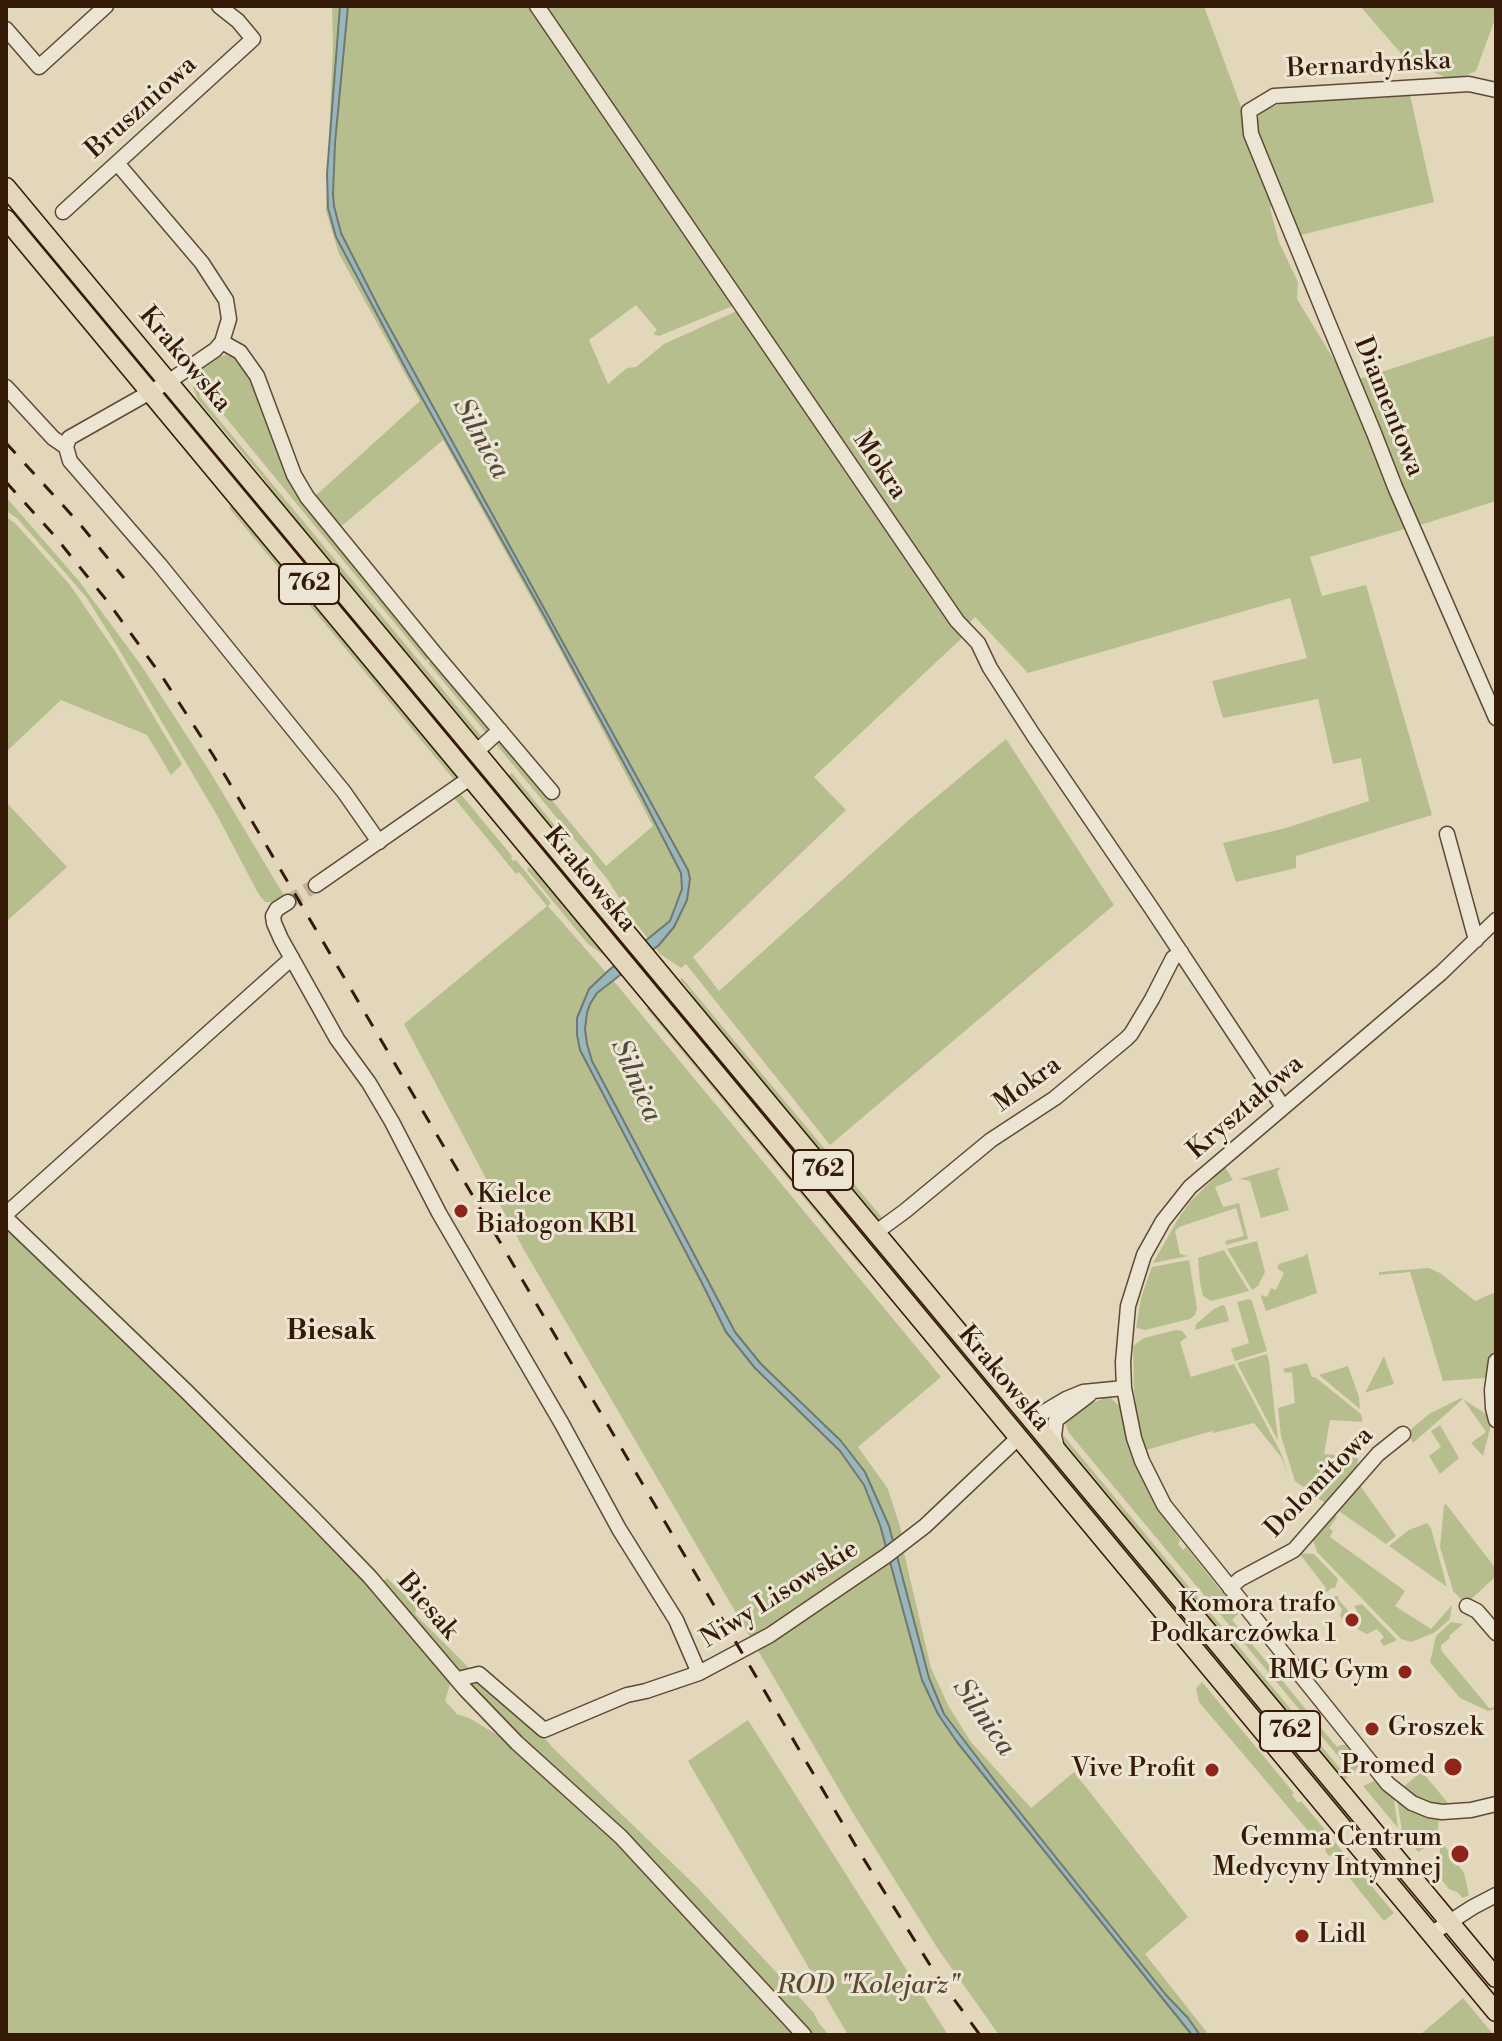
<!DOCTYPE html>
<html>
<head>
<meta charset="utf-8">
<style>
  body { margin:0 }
  #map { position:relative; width:1502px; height:2041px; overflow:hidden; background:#e3d7bb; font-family:"Libre Bodoni",serif }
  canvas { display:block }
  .frame { position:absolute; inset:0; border:8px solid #351a07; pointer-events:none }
</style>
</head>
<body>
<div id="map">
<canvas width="1502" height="2041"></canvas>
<div class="frame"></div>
</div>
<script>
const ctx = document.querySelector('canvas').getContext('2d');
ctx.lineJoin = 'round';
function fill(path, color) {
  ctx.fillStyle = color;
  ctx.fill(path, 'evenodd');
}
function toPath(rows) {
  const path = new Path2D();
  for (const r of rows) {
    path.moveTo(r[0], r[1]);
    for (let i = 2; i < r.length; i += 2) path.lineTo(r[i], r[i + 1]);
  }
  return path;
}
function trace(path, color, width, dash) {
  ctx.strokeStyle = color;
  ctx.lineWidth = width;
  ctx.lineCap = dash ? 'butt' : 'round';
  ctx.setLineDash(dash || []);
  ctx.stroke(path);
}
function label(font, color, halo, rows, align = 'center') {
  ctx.font = font + ' "Libre Bodoni",serif';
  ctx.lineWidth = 6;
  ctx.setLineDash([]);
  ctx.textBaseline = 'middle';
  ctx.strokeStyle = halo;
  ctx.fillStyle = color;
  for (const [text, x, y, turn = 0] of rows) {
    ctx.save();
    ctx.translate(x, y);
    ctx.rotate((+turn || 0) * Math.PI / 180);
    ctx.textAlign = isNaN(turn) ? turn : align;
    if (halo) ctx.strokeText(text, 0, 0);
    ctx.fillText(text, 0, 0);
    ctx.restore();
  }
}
const green = toPath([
  [332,6,532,6,735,305,659,336,653,334,657,330,636,305,589,340,608,384,627,368,636,367,664,344,739,310,758,343,964,636,814,777,846,810,693,957,719,991,910,819,1006,739,1114,905,830,1145,686,964,681,968,660,954,631,917,608,880,495,743,500,741,505,743,606,866,653,826,559,648,443,440,337,530,312,499,420,401,339,254,326,211,333,46],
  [543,6,1204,6,1276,202,1270,208,1279,242,1298,282,1297,299,1347,381,1408,528,1310,557,1322,596,1366,585,1432,815,1296,856,1296,868,1236,882,1223,843,1286,828,1369,801,1361,758,1333,764,1318,699,1223,718,1212,681,1307,658,1290,598,1028,673,975,617,966,626],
  [1360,6,1496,6,1496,16,1476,71,1452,81,1405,58],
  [1408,92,1410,95,1434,202,1301,235,1259,134,1257,120,1260,112,1282,103],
  [1496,335,1496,501,1417,526,1356,380],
  [225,355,233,356,246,364,288,471,433,655,426,661,208,396,199,371,220,357],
  [194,379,201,398,483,738,472,737,296,525,261,475,198,400,193,388],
  [180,415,245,492,285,533,490,781,485,786],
  [6,497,79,581,143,668,209,770,288,902,265,902,258,893,218,817,117,646,86,597,68,576,17,518,6,511],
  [231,506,253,528,456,774,455,781,229,508],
  [6,517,15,523,70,585,115,651,182,764,171,775,147,735,61,700,6,752],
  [435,657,489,729,487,734,428,663],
  [512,773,583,860,582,862,568,851,506,777],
  [495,786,627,945,621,949,490,791],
  [459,792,512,856,511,858,513,861,516,860,551,903,548,906,617,985,941,1377,858,1447,888,1489,901,1530,904,1553,931,1668,949,1707,971,1742,1031,1808,1074,1772,1188,1917,1145,1954,1209,2035,999,2035,938,1949,853,1813,524,1250,404,1024,547,906,519,872,516,874,455,799,454,798],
  [6,802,67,867,6,922],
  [529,867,544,880,609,957,608,958,588,944,528,871,527,868],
  [645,966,1012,1407,1010,1409,1006,1412,639,970],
  [682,978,885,1221,878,1222,688,998,690,991,680,979],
  [646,1008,653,1009,842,1236,863,1269],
  [1225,1167,1233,1180,1215,1187,1223,1207,1239,1203,1248,1239,1226,1245,1225,1241,1244,1236,1236,1208,1179,1227,1175,1231,1180,1254,1188,1256,1153,1263,1178,1219,1190,1202],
  [1281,1167,1277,1172,1289,1210,1261,1218,1250,1181,1239,1179],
  [6,1226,369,1582,452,1678,445,1701,457,1714,469,1718,511,1743,599,1821,800,2035,6,2035],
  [1257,1241,1265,1272,1258,1286,1252,1290,1227,1249],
  [1224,1250,1249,1291,1211,1301,1203,1296,1200,1283,1198,1258],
  [1307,1253,1317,1293,1266,1311,1261,1297,1262,1295,1267,1297,1271,1288,1276,1290,1284,1273,1277,1268,1279,1264,1304,1256],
  [1189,1260,1197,1308,1195,1315,1190,1319,1145,1330,1136,1328,1141,1298,1152,1267],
  [1429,1268,1440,1273,1475,1301,1496,1292,1496,1350,1490,1375,1485,1378,1443,1381,1410,1272,1379,1275,1379,1272],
  [1249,1299,1252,1301,1267,1351,1235,1361,1231,1349,1249,1343,1237,1302],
  [1222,1305,1225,1306,1229,1321,1195,1330,1196,1324,1214,1309],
  [1176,1330,1182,1331,1187,1337,1180,1342,1191,1377,1234,1364,1281,1453,1289,1477,1281,1457,1254,1423,1213,1433,1212,1431,1146,1450,1137,1413,1134,1390,1133,1346,1144,1338],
  [1267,1354,1269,1361,1278,1441,1237,1363],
  [1384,1356,1394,1384,1364,1393,1365,1393],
  [1307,1363,1312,1377,1315,1377,1361,1414,1362,1418,1362,1422,1330,1420,1324,1454,1358,1457,1357,1469,1325,1503,1295,1481,1281,1436,1278,1408,1295,1403,1292,1372,1285,1373,1283,1369],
  [1348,1366,1359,1397,1360,1409,1319,1375],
  [1105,1398,1111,1398,1118,1405,1122,1404,1177,1531,1175,1533,1180,1540,1178,1544,1183,1550,1186,1547,1238,1612,1238,1614,1232,1620,1337,1747,1341,1745,1346,1745,1358,1760,1359,1765,1353,1774,1069,1433,1064,1421,1082,1407],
  [1461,1398,1491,1417,1492,1421,1483,1456,1471,1443,1486,1432,1463,1399,1413,1443,1408,1432,1429,1414],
  [1016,1412,1415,1890,1412,1893,1352,1821,1318,1788,1011,1415],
  [1440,1425,1459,1458,1440,1474,1429,1456,1441,1447,1431,1431],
  [1058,1426,1063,1435,1348,1778,1345,1780,1325,1762,1146,1548,1121,1510,1061,1438],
  [1359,1484,1396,1536,1386,1544,1336,1509],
  [1446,1504,1496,1569,1496,1576,1466,1604,1453,1591,1440,1547,1444,1505],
  [1334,1514,1337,1517,1329,1528,1333,1531,1330,1537,1405,1591,1395,1606,1431,1629,1452,1605,1450,1619,1434,1633,1411,1642,1401,1639,1317,1552,1313,1540],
  [1427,1523,1431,1528,1447,1587,1389,1546,1409,1530],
  [1299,1553,1314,1554,1338,1579,1335,1588,1332,1588,1324,1594,1326,1588],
  [387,1578,417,1607,415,1614,472,1671,463,1673,458,1670,381,1583],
  [1335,1596,1338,1596,1339,1600,1350,1613,1357,1611,1354,1606,1362,1604,1397,1640,1384,1646,1380,1641,1384,1637,1377,1629,1367,1634,1359,1630,1354,1624,1357,1620,1353,1615,1345,1622,1340,1616,1342,1609,1335,1601,1332,1601],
  [1451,1622,1463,1624,1449,1636,1450,1638,1441,1645,1441,1650,1489,1708,1496,1707,1496,1709,1488,1711,1460,1698,1430,1662,1436,1636],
  [479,1679,539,1731,553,1748,697,1887,814,2013,818,2022,829,2035,809,2035,471,1687,472,1681],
  [1202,1682,1294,1793,1292,1795,1298,1803,1301,1801,1326,1831,1323,1843,1321,1846,1199,1702,1196,1688],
  [748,1720,948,2035,848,2035,688,1761],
  [1420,1773,1423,1773,1448,1803,1443,1807,1420,1801,1402,1788],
  [1376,1780,1394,1799,1398,1828,1363,1786],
  [1397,1799,1439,1816,1437,1841,1418,1852,1402,1832],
  [1329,1835,1394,1913,1384,1921,1331,1855,1329,1856,1325,1851],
  [1441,1841,1464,1873,1469,1895,1463,1898,1457,1892,1449,1889,1437,1874],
  [1463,1998,1494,2035,1420,2035]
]);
const water = toPath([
  [340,6,348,6,335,143,333,194,334,206,341,233,381,312,688,870,690,879,687,900,674,927,659,945,597,993,590,1004,587,1013,585,1029,587,1044,592,1061,735,1332,761,1364,841,1441,865,1472,889,1526,929,1678,944,1714,998,1785,1166,1995,1188,2018,1200,2035,1192,2035,1159,1994,957,1742,938,1714,922,1680,880,1525,864,1485,840,1451,755,1368,726,1332,702,1283,580,1050,577,1035,577,1018,589,989,609,970,670,921,682,889,681,873,641,795,541,610,408,373,336,237,328,208,327,174,340,6]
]);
const minorTunnel = toPath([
  [288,902,316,885]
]);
const minor = toPath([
  [537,6,957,621,978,643,990,668,1034,736,1152,909,1283,1107],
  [6,29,39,67,106,6],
  [1496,90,1469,84,1274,96,1249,111,1251,134,1327,320,1374,433,1395,487,1496,718],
  [63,212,253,39,238,21,219,6],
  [222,342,240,352,257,376,294,475,307,497,436,655,552,792],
  [6,387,53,438,66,447,70,461,160,565,236,659,344,792,379,842],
  [66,447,69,438,168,382,215,350,222,342,229,319,226,300,202,263,117,163],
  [476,752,500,730],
  [1447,834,1476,940],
  [316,885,470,778],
  [288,902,277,909,273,916,274,923,281,939,337,1039,369,1083,392,1122,439,1213,562,1424,619,1529,676,1620,699,1673],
  [1496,920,1441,973,1190,1187,1163,1221,1144,1255,1128,1306,1123,1362,1124,1388,1134,1438,1142,1461,1164,1505,1388,1784,1412,1803,1429,1810,1442,1812,1471,1810,1496,1804],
  [6,1214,292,958],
  [6,1218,186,1391,313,1518,370,1577,465,1689,517,1743,621,1837,804,2035],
  [875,1233,905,1211,991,1140,1055,1098,1126,1039,1131,1034,1152,999,1173,958,1181,952],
  [1496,1361,1492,1390,1493,1408,1496,1420],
  [1026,1413,1039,1415,1066,1399,1083,1392,1124,1388],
  [1057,1448,1054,1436,1056,1420,1089,1395],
  [1230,1588,1240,1579,1294,1550,1378,1454,1403,1434],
  [1467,1606,1477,1611,1496,1633],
  [458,1679,479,1674,544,1730,627,1695,646,1691,699,1673,770,1635,886,1556,925,1526,1018,1438],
  [1431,1934,1473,1907,1496,1895]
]);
const major = toPath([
  [6,187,1496,1978],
  [6,219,1496,2012]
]);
const rail = toPath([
  [6,443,79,523,124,578],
  [6,482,53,534,108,602,163,678,213,755,860,1853,935,1973,980,2035]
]);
const markers = [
  [461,1211,8,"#8f2418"],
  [1352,1620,8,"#8f2418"],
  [1405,1672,8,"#8f2418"],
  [1372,1729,8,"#8f2418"],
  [1453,1767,10,"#8f2418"],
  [1212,1770,8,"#8f2418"],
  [1460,1854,10,"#8f2418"],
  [1302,1936,8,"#8f2418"]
];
const shields = [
  [309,584,60],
  [823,1170,60],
  [1290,1731,60]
];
const shieldNames = [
  ["762",309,584],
  ["762",823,1170],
  ["762",1290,1731]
];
const streetNames = [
  ["Bernardyńska",1369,66,-3],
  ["Bruszniowa",142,108,-42],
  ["Krakowska",184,360,50],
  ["Diamentowa",1388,407,68],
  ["Mokra",879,466,56],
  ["Krakowska",589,880,50],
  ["Mokra",1028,1085,-36],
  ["Kryształowa",1246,1108,-41],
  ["Krakowska",1003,1379,50],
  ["Dolomitowa",1320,1483,-46],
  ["Niwy Lisowskie",780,1595,-32],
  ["Biesak",427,1607,49]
];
const poiNames = [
  ["Kielce",477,1196,"left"],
  ["Białogon KB1",477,1226,"left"],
  ["Komora trafo",1336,1605],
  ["Podkarczówka 1",1336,1635],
  ["RMG Gym",1389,1672],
  ["Groszek",1388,1729,"left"],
  ["Promed",1435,1767],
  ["Vive Profit",1196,1770],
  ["Gemma Centrum",1442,1839],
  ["Medycyny Intymnej",1442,1869],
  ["Lidl",1318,1936,"left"]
];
const parkNames = [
  ["ROD \"Kolejarz\"",868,1987]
];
const waterNames = [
  ["Silnica",480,439,61],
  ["Silnica",635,1081,66],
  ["Silnica",983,1718,55]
];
const neighbourhoodNames = [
  ["Biesak",331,1332]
];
fill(green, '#b6be8e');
fill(water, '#99b7ba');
trace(water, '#717872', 2);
trace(minorTunnel, '#c0b197', 14, [14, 7]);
trace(minor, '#604934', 17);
trace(major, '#351a07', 21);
trace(minor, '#ede5d3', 14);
trace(major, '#e3d7bb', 18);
trace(rail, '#351a07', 3, [14, 14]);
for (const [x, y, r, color] of markers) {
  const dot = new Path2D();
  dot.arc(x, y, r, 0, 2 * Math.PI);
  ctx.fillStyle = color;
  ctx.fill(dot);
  trace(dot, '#ede5d3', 3);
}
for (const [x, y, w] of shields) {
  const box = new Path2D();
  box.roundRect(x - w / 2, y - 20, w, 40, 6);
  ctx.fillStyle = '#ede5d3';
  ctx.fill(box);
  trace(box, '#351a07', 2);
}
label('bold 24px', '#351a07', null, shieldNames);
label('26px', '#351a07', '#ede5d3', streetNames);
label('26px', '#351a07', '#ede5d3', poiNames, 'right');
label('italic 26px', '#5c4b30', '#ede5d3', parkNames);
label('italic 28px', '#53493d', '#ede5d3', waterNames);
label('bold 28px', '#351a07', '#ede5d3', neighbourhoodNames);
</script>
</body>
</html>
